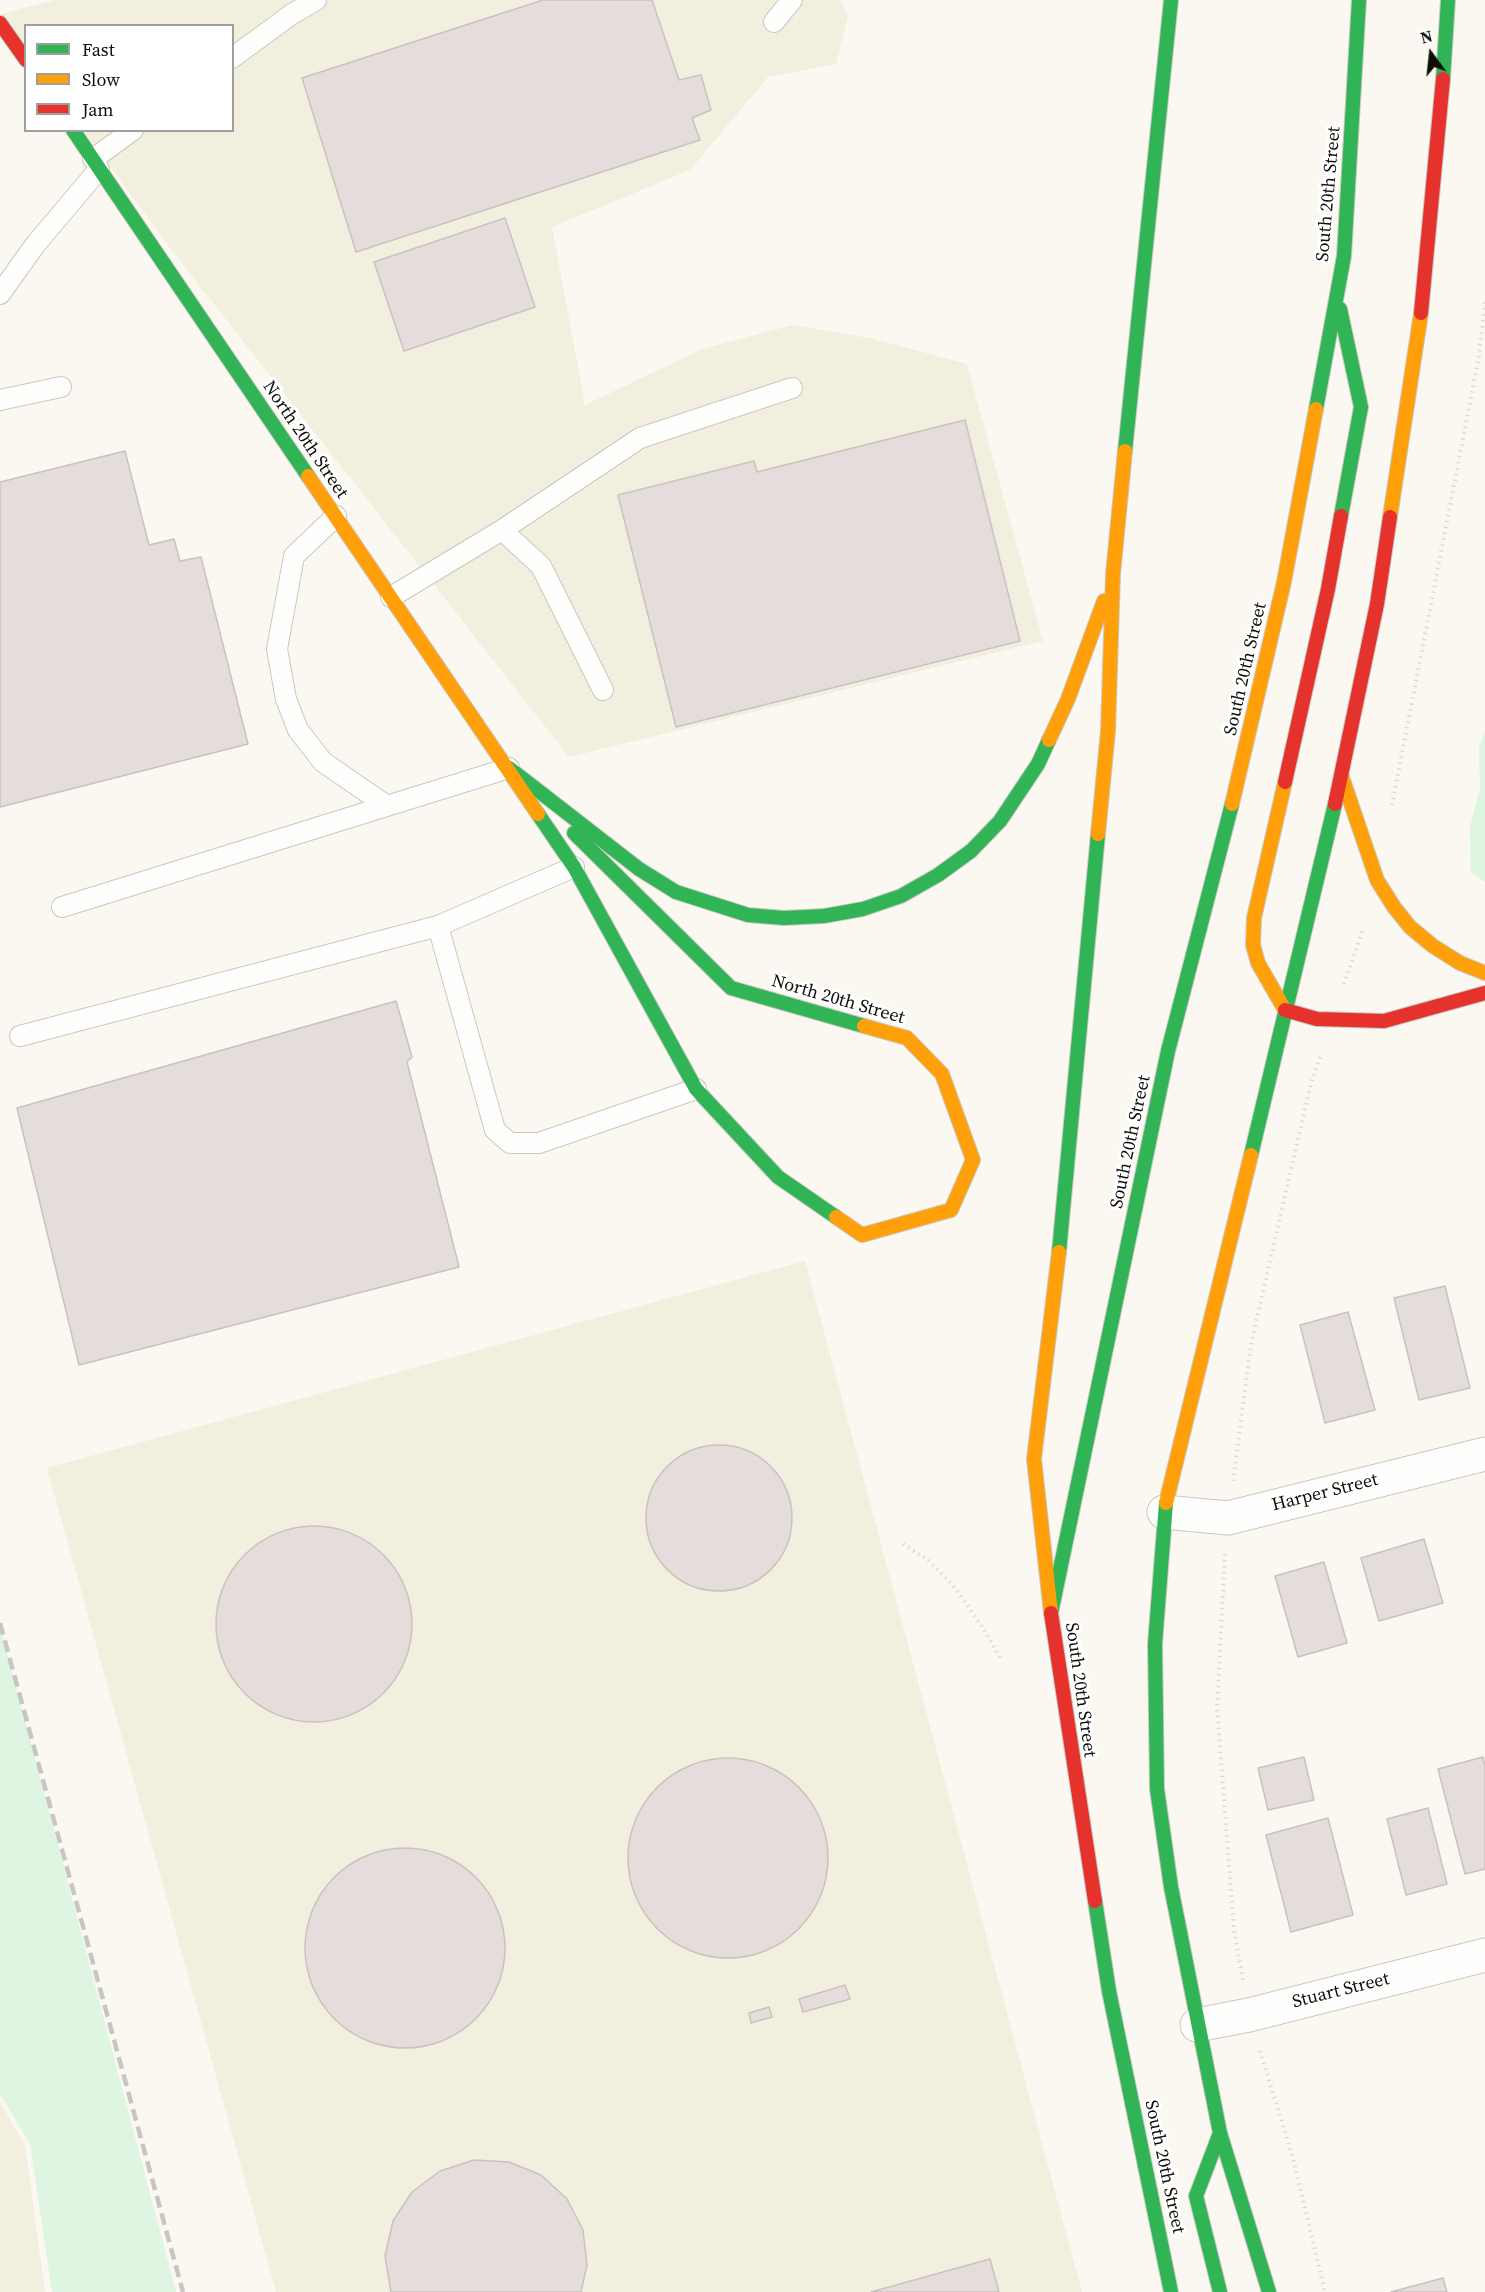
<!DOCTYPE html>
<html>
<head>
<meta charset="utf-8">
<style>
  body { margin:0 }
  #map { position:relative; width:1485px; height:2292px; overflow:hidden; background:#faf8f0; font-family:"Source Serif 4",serif }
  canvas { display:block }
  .legend { position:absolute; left:24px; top:24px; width:210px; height:108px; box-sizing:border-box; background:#fff; border:2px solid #9f9f9d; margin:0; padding:8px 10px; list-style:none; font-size:18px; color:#0f0e09 }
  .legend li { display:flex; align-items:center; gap:12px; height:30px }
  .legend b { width:30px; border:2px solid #9f9f9d }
  .north { position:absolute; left:1401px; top:24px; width:60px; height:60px; -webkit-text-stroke:4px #fff; paint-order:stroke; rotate:345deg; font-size:16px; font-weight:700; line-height:24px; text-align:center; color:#0f0e09 }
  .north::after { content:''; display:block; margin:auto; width:21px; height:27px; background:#0f0e09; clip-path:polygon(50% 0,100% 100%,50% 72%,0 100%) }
</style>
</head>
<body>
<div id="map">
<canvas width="1485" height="2292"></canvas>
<ul class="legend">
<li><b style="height:8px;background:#30b455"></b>Fast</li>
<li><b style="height:8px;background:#ff9f0a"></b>Slow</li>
<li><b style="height:8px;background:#e5322d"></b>Jam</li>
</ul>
<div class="north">N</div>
</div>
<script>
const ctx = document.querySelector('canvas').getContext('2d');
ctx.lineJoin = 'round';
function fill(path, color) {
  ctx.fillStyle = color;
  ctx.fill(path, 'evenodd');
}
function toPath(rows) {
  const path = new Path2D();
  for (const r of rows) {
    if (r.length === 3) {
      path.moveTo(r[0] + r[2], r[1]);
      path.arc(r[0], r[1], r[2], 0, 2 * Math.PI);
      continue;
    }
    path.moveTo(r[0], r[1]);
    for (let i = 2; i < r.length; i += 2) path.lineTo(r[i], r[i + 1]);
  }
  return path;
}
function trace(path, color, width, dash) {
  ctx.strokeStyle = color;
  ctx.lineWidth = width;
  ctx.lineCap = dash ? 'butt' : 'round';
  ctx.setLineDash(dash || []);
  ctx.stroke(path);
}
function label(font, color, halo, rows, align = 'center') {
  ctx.font = font + ' "Source Serif 4",serif';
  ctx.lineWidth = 6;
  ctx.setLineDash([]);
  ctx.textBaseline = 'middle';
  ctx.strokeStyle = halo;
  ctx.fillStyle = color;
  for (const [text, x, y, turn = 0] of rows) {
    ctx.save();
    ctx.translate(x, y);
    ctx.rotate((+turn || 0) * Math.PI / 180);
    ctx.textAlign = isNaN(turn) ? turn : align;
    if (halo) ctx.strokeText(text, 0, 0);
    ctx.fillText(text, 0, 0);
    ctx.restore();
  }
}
const built = toPath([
  [55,0,840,0,848,15,836,64,768,77,690,170,552,227,585,405,702,349,793,325,874,339,967,364,1043,641,569,757,170,248,84,131,232,130,232,26,26,26,25,50,0,14],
  [805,1261,1082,2292,276,2292,47,1468],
  [0,2102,25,2145,45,2292,0,2292]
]);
const green = toPath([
  [1485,731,1485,882,1471,872,1470,827,1480,788,1479,748],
  [0,1626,176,2292,52,2292,30,2144,0,2094]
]);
const building = toPath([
  [543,0,652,0,679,80,701,75,711,110,692,118,700,140,356,252,302,78,543,0],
  [505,218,535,307,404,351,374,262,505,218],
  [965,420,1020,641,676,727,618,495,754,461,757,472,965,420],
  [125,451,149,545,174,539,180,561,201,557,248,744,0,807,0,482,125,451],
  [396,1001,412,1057,407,1062,459,1267,79,1365,17,1108,396,1001],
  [1445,1286,1470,1388,1419,1400,1394,1298,1445,1286],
  [1348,1312,1375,1410,1325,1423,1300,1325,1348,1312],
  [719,1518,73],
  [314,1624,98],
  [1424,1539,1443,1603,1379,1621,1361,1558,1424,1539],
  [1324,1562,1347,1643,1298,1657,1275,1576,1324,1562],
  [1304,1757,1314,1800,1268,1810,1258,1768,1304,1757],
  [1483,1757,1485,1766,1485,1869,1465,1874,1438,1769,1483,1757],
  [728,1858,100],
  [1428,1808,1447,1884,1406,1895,1387,1819,1428,1808],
  [1328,1818,1353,1915,1291,1932,1266,1835,1328,1818],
  [405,1948,100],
  [845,1985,850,1999,803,2012,799,1999,845,1985],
  [769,2007,772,2017,751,2023,749,2013,769,2007],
  [474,2160,509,2162,541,2175,567,2199,583,2230,587,2265,581,2292,391,2292,385,2256,393,2221,412,2192,440,2171,474,2160],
  [990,2259,999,2292,871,2292,990,2259],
  [1443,2278,1447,2292,1391,2292,1443,2278]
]);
const path = toPath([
  [1392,805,1479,356,1485,301],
  [1344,984,1363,929],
  [1233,1481,1251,1344,1310,1087,1320,1057],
  [903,1544,928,1560,953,1585,981,1625,1001,1659],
  [1225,1554,1217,1708,1234,1930,1243,1980],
  [1260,2051,1293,2158,1325,2292]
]);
const lane = toPath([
  [774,22,792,0],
  [232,58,292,14,316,0],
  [93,159,133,130],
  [0,294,35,245,99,169],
  [0,400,61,387],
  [336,516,294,556,277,649,286,699,298,730,323,762,387,806],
  [502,530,541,566,603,690],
  [391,597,502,530,640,438,792,388],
  [62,907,509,768],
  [438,926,495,1130,510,1143,539,1143,696,1089],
  [20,1036,438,926,574,867]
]);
const street = toPath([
  [1164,1512,1228,1518,1485,1454],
  [1197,2025,1249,2015,1485,1955]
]);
const fast = toPath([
  [1443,79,1448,0],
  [73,130,308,476],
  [1340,309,1361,407,1341,516],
  [1316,409,1344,256,1359,0],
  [1125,451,1171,0],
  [509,768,639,869,676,892,748,915,784,918,824,916,863,909,901,896,938,875,971,851,1000,821,1038,764,1049,740],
  [538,814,574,867,696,1089,778,1177,836,1217],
  [574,833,731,988,864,1026],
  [1251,1155,1335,804],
  [1059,1252,1098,834],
  [1166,1503,1155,1644,1157,1789,1171,1887,1220,2133,1269,2292],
  [1051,1613,1168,1051,1232,804],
  [1095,1901,1109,1991,1171,2292],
  [1220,2133,1196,2196,1220,2292]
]);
const slow = toPath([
  [308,476,538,814],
  [1390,517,1421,313],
  [1049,740,1068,699,1104,601],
  [1342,777,1377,880,1394,907,1410,927,1433,946,1460,963,1485,973],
  [1285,782,1254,918,1253,945,1258,963,1285,1010],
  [1232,804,1284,582,1316,409],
  [1098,834,1108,731,1113,574,1125,451],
  [836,1217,862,1235,951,1210,973,1160,942,1074,907,1038,864,1026],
  [1166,1503,1251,1155],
  [1051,1613,1034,1459,1059,1252]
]);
const jam = toPath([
  [0,23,26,60],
  [1421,313,1443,79],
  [1285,782,1328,589,1341,516],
  [1335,804,1377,604,1390,517],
  [1285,1010,1317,1019,1384,1021,1485,993],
  [1051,1613,1095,1901]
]);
const rail = toPath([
  [0,1623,183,2292]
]);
const streetNames = [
  ["South 20th Street",1329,194,-85],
  ["North 20th Street",305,440,56],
  ["South 20th Street",1246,669,-77],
  ["North 20th Street",838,1000,16],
  ["South 20th Street",1131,1142,-78],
  ["Harper Street",1325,1493,-14],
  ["South 20th Street",1080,1690,82],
  ["Stuart Street",1341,1991,-14],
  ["South 20th Street",1164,2167,78]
];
fill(built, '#f2efdf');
fill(green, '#ddf5e1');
fill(building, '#e4dddb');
trace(building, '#c7c3c1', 1.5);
trace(lane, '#cac8c2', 22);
trace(street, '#cac8c2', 35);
trace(fast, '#cac8c2', 16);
trace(slow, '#cac8c2', 16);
trace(jam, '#cac8c2', 16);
trace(path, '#dbdbd8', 4, [1.5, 4.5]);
trace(lane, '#fefefd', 20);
trace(street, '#fefefd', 33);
trace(fast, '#30b455', 14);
trace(slow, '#ff9f0a', 14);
trace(jam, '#e5322d', 14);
trace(rail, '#c7c6c4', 4.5, [12, 6]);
label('18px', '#0f0e09', '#fff', streetNames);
</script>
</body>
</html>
